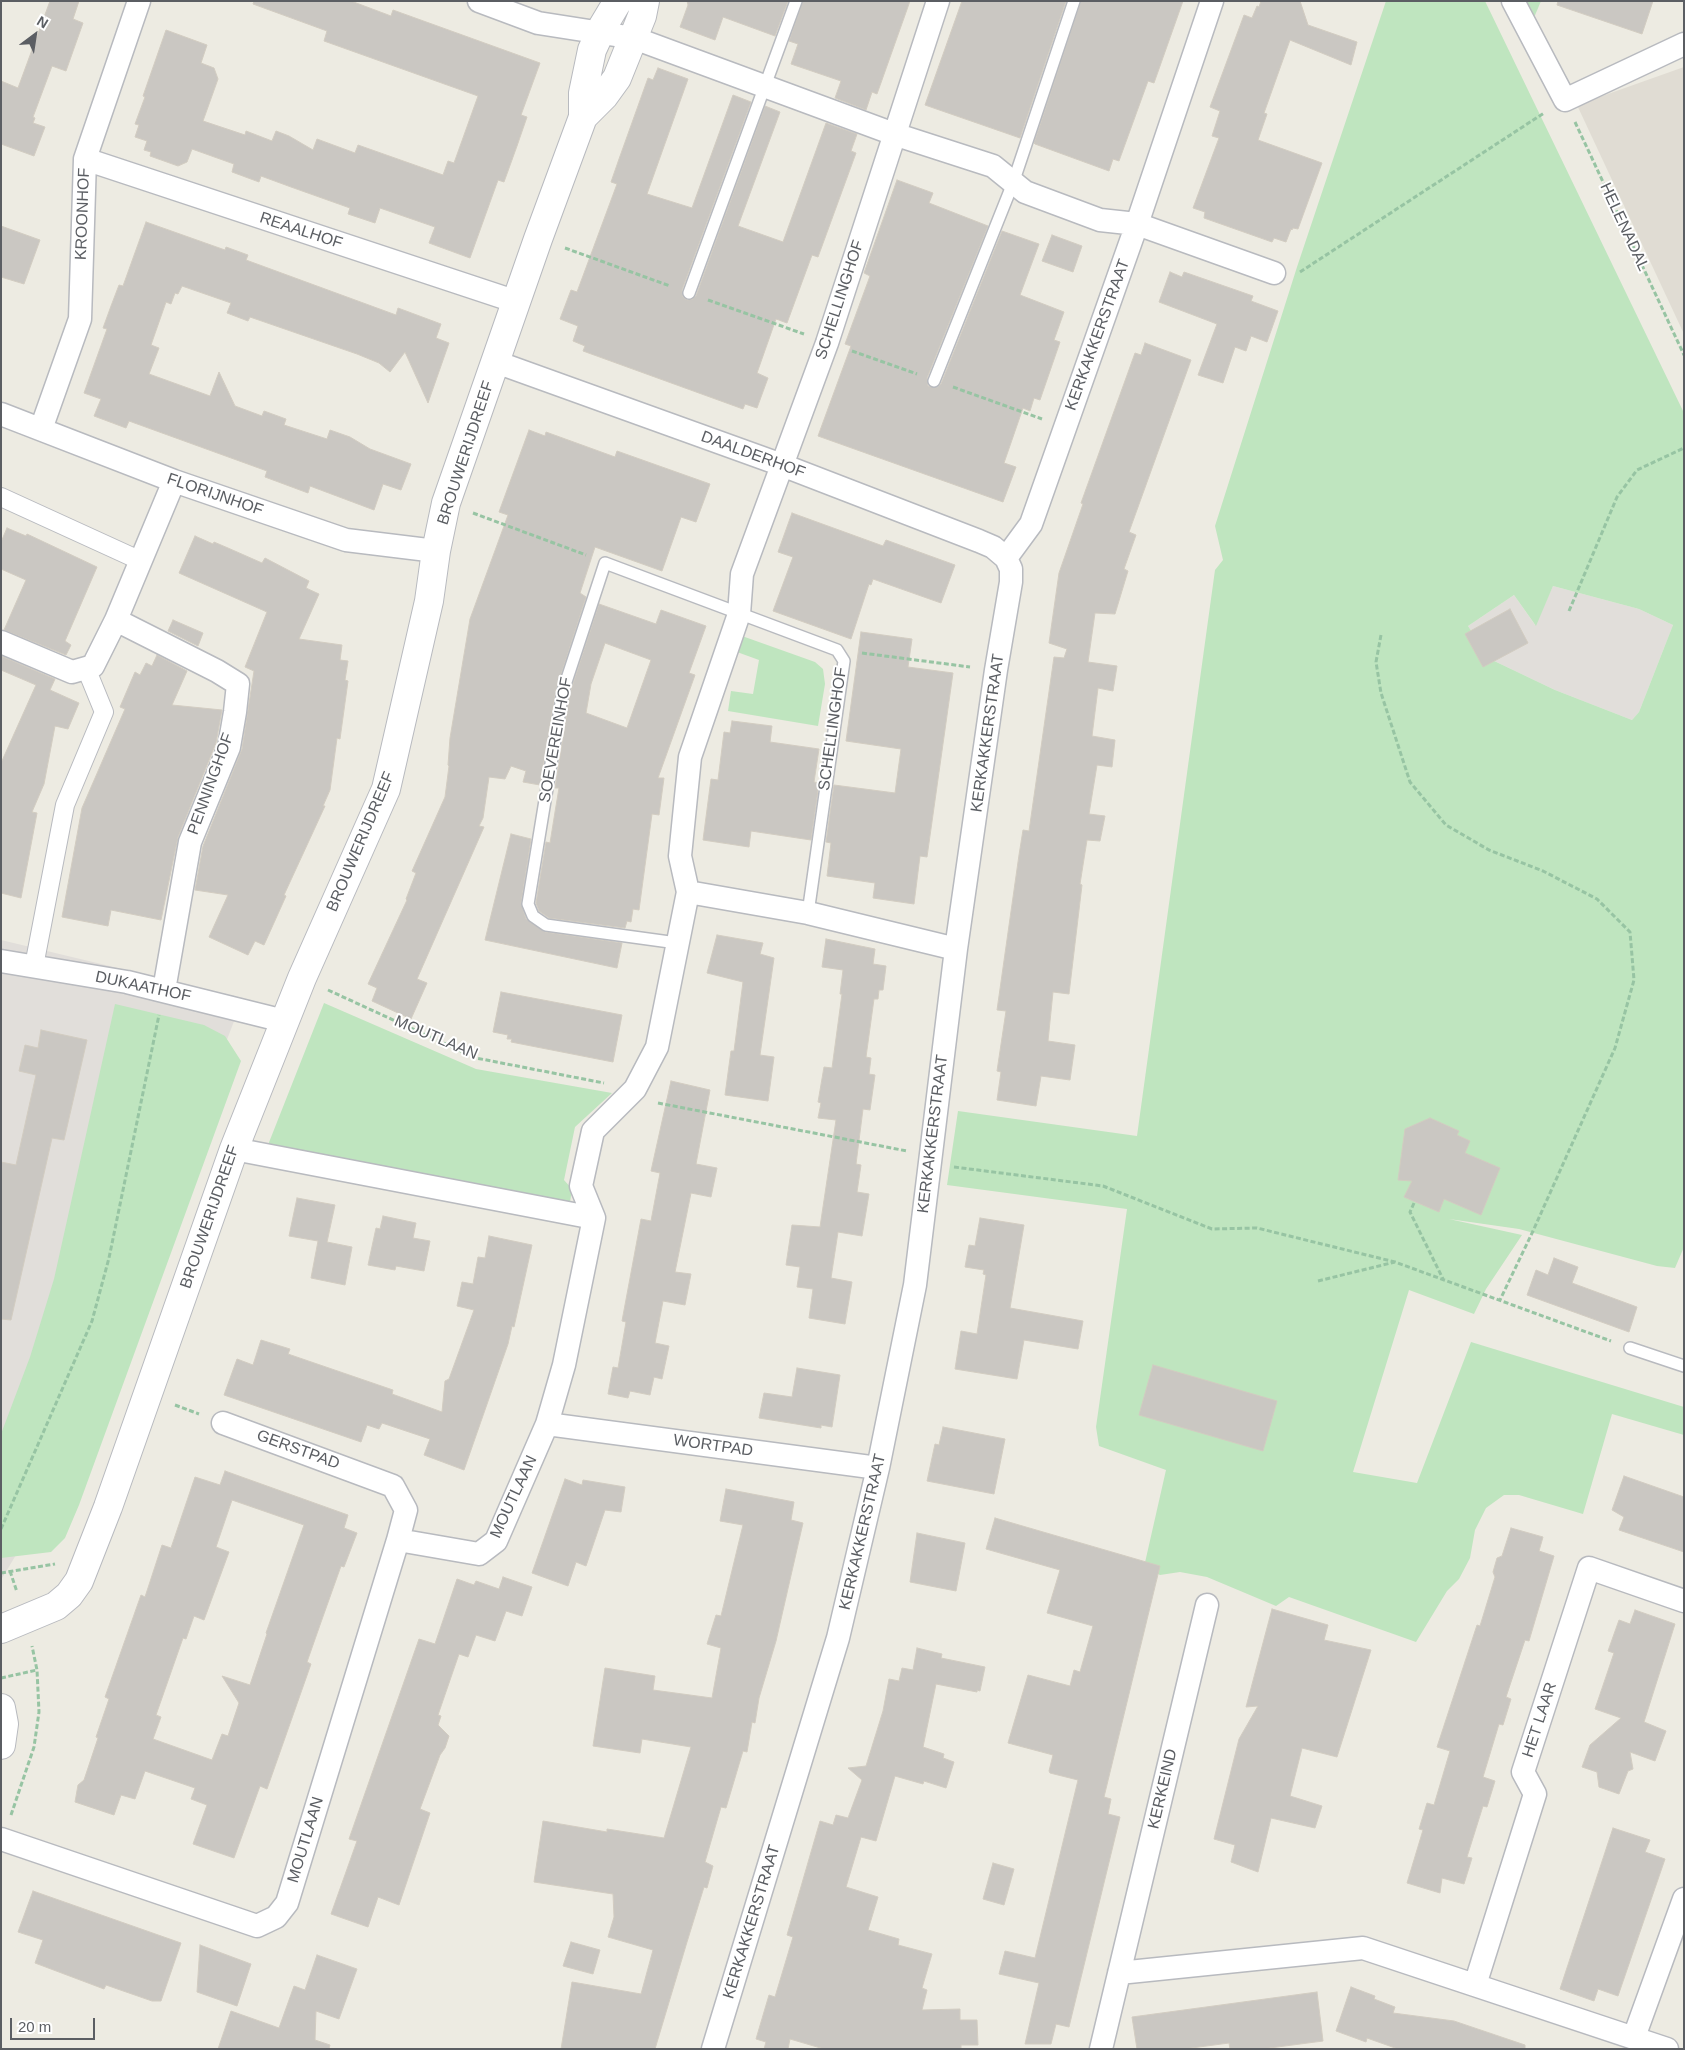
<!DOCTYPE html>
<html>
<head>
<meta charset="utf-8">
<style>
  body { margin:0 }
  #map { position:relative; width:1685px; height:2050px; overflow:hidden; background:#edebe2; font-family:Arial,sans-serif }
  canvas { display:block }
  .frame { position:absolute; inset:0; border:2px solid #5b5e63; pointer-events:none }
  .north { position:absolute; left:10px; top:10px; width:50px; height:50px; -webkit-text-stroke:4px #fff; paint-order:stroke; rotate:31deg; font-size:14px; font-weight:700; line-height:20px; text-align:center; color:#5b5e63 }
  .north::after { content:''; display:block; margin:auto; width:18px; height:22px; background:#5b5e63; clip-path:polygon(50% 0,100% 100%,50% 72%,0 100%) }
  .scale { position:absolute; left:10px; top:2018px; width:85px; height:22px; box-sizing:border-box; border:2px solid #5b5e63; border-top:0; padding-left:6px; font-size:15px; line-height:18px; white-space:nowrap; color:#5b5e63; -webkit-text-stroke:4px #fff; paint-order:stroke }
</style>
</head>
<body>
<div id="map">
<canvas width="1685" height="2050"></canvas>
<div class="frame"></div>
<div class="north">N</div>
<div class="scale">20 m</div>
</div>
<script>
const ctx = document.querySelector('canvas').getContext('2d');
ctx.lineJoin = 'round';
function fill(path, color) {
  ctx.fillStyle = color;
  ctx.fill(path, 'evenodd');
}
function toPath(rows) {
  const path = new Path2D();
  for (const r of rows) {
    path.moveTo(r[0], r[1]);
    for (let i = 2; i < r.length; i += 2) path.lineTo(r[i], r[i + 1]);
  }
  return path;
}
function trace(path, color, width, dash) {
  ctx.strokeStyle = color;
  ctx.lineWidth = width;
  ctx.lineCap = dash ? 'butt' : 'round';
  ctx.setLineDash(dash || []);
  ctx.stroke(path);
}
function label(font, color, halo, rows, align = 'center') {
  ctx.font = font + ' Arial,sans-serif';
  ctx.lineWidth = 4;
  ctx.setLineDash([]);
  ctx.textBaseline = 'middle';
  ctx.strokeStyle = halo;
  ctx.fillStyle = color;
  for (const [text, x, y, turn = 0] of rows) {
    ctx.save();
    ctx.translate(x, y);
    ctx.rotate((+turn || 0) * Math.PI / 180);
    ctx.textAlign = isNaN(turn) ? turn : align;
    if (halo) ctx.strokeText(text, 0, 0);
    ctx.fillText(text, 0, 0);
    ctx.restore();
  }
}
const industrial = toPath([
  [1553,586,1639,609,1673,625,1639,712,1632,720,1555,690,1490,659,1468,626,1514,595,1535,625],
  [1,940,243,998,50,1498,1,1580]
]);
const education = toPath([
  [1684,67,1684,334,1577,105]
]);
const green = toPath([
  [1386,1,1485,1,1684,413,1684,1247,1675,1268,1657,1266,1519,1229,1449,1219,1522,1235,1486,1289,1474,1314,1409,1290,1353,1472,1417,1483,1471,1342,1684,1407,1684,1435,1612,1414,1583,1514,1519,1495,1504,1495,1486,1508,1475,1530,1470,1558,1459,1579,1447,1591,1416,1642,1289,1597,1276,1606,1207,1577,1180,1572,1160,1575,1144,1567,1166,1470,1099,1446,1096,1427,1127,1209,947,1185,958,1111,1137,1136,1215,570,1223,560,1215,526,1297,267],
  [1553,586,1639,609,1673,625,1639,712,1632,720,1555,690,1490,659,1468,626,1514,595,1536,626],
  [1524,1,1541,1,1533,20],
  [742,636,815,662,823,669,825,684,818,726,728,711,731,691,753,694,759,660,737,652],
  [324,1003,476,1069,612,1093,575,1127,564,1180,572,1189,569,1209,266,1150],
  [115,1004,204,1025,225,1036,241,1061,79,1505,65,1538,51,1552,1,1558,1,1434,30,1357,54,1279]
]);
const building = toPath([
  [50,1,79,1,73,19,83,23,66,71,52,66,33,117,35,118,33,123,45,127,34,156,1,144,1,81,18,88,50,1],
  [254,1,351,1,391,16,393,10,540,63,521,115,527,117,517,146,504,182,498,180,470,258,429,243,435,227,380,208,375,223,348,214,350,208,291,187,261,176,259,182,232,172,234,164,192,149,187,162,178,166,150,156,151,152,144,150,147,141,135,137,139,125,135,124,145,97,143,96,166,30,207,45,201,63,214,68,218,79,203,121,245,135,246,131,272,141,276,131,289,136,313,150,317,139,355,153,358,145,443,175,448,161,454,163,478,96,324,41,327,31,253,4,254,1],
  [687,1,788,1,775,36,723,17,715,40,680,27,688,5,687,1],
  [803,1,910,1,877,94,872,92,866,110,835,98,841,81,791,64,798,44,789,41,803,1],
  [962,1,1066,1,1020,138,925,105,962,1],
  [1081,1,1183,1,1154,83,1148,81,1119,161,1113,159,1109,171,1035,144,1034,143,1081,1],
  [1261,1,1300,1,1308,25,1357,42,1351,65,1290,40,1264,113,1267,114,1258,140,1322,163,1298,229,1293,228,1292,230,1291,229,1286,242,1274,238,1272,242,1204,218,1205,212,1193,208,1219,138,1212,136,1220,111,1210,107,1244,15,1252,18,1257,6,1259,7,1261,1],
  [1558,1,1653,1,1642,34,1557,5,1558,1],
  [658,68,688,79,647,194,692,208,733,95,751,102,682,290,683,297,687,300,693,299,696,296,765,106,780,112,738,226,783,242,826,123,857,134,851,151,856,153,818,257,812,255,787,323,776,319,757,373,768,378,757,408,745,404,743,409,583,351,585,346,573,341,578,326,560,319,571,290,577,292,617,184,611,182,619,159,648,78,653,80,658,68],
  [897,180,933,193,929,203,988,226,927,378,928,386,936,388,941,384,1002,231,1039,244,1020,295,1064,312,1054,340,1060,342,1040,400,1034,398,1030,411,1023,408,1004,463,1016,467,1003,502,818,436,851,346,845,344,870,276,864,273,897,180],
  [146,222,225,250,226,247,248,255,246,260,396,315,398,308,441,324,436,338,449,343,428,403,405,352,390,372,379,363,357,354,250,317,248,321,227,313,231,303,182,286,178,294,175,293,171,304,166,302,151,345,159,348,149,374,210,396,219,372,235,406,262,416,264,411,286,419,284,425,327,439,330,430,350,437,370,449,411,464,401,490,383,484,374,510,310,486,308,493,265,477,267,471,129,421,126,428,94,416,101,399,84,393,107,329,103,328,111,306,119,285,123,286,146,222],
  [1,226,40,240,24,284,1,277,1,226],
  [1052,235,1082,246,1073,272,1042,261,1052,235],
  [1170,272,1182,277,1184,272,1253,296,1251,301,1278,311,1267,342,1251,336,1246,351,1235,347,1223,383,1198,375,1217,324,1159,302,1170,272],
  [1145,343,1191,360,1129,532,1136,535,1124,569,1128,571,1115,614,1095,613,1088,662,1117,666,1113,691,1098,688,1092,736,1115,740,1112,767,1097,765,1089,814,1105,816,1100,841,1087,840,1080,884,1082,885,1069,994,1053,992,1048,1041,1075,1045,1070,1080,1041,1076,1036,1106,997,1100,1001,1072,997,1071,1006,1011,997,1010,1019,855,1023,830,1029,831,1054,657,1064,658,1067,649,1049,643,1059,573,1083,504,1081,503,1135,353,1141,355,1145,343],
  [529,430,545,436,546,432,615,457,617,451,710,484,696,522,681,517,662,571,595,547,580,593,586,597,556,690,540,785,523,782,526,771,511,766,505,779,489,777,483,818,479,826,484,827,417,979,427,983,411,1019,372,1001,377,988,368,984,407,900,406,899,416,873,412,871,445,797,449,766,448,765,450,738,470,619,508,515,499,512,529,430],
  [792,513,883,546,886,540,955,565,941,603,873,579,871,585,869,584,851,639,773,611,793,557,778,552,792,513],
  [7,528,26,536,27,534,97,567,65,641,71,645,66,655,4,630,26,580,1,569,1,542,7,528],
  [195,536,213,544,214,542,228,548,262,563,265,558,309,581,306,588,319,594,299,639,342,645,340,660,348,661,345,680,348,681,340,739,337,738,330,790,323,806,325,806,284,895,286,896,264,945,255,941,248,955,209,937,228,895,195,890,203,846,242,749,254,671,245,667,267,612,179,573,195,536],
  [599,604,656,624,661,610,706,626,689,673,695,675,658,778,664,778,659,815,652,814,639,910,633,909,631,922,627,921,625,928,549,918,539,911,536,903,546,842,550,843,555,812,559,788,555,788,570,693,599,604],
  [605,643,651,660,627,728,586,713,591,684,605,643],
  [1510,609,1528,643,1483,667,1465,634,1510,609],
  [173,620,203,633,198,646,168,631,173,620],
  [861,632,912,639,908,667,953,673,927,857,920,856,914,904,873,898,875,883,827,876,831,843,826,842,834,785,895,793,901,749,846,741,861,632],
  [157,655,187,671,172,705,222,710,216,743,178,837,161,920,111,910,108,926,62,917,82,808,125,709,120,707,135,672,140,675,146,663,152,666,157,655],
  [1,656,55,679,50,690,79,703,68,729,55,726,44,784,32,812,37,813,21,898,1,893,1,763,36,685,1,670,1,656],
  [732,721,772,726,770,742,819,749,814,782,819,783,811,840,751,831,749,847,703,840,711,779,718,780,724,732,730,733,732,721],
  [511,834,531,839,521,903,526,919,545,932,622,943,617,968,485,940,511,834],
  [717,935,763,943,760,954,774,958,760,1055,774,1057,768,1101,725,1095,731,1051,734,1051,743,982,707,973,717,935],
  [826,939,875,949,873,964,886,966,883,990,879,990,878,999,874,999,866,1057,871,1058,869,1074,875,1075,870,1110,863,1109,856,1164,861,1165,857,1192,869,1194,862,1236,838,1232,831,1278,852,1282,845,1324,809,1318,813,1289,797,1287,800,1267,786,1265,792,1225,820,1227,836,1120,818,1118,821,1103,818,1102,824,1067,832,1068,842,994,840,994,843,970,822,967,826,939],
  [501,992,622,1015,613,1062,511,1042,512,1039,507,1039,508,1035,493,1032,501,992],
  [41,1030,87,1040,64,1140,52,1138,11,1320,1,1319,1,1162,16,1165,36,1075,19,1071,25,1045,38,1048,41,1030],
  [671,1081,710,1090,696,1164,717,1168,711,1197,691,1193,675,1272,691,1274,685,1305,663,1301,655,1343,669,1346,662,1379,654,1377,650,1395,630,1391,628,1398,608,1394,613,1367,618,1368,626,1322,622,1321,641,1219,651,1221,660,1173,651,1171,671,1081],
  [1430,1118,1459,1131,1457,1135,1470,1141,1465,1153,1500,1168,1481,1215,1444,1199,1439,1212,1404,1197,1412,1181,1398,1180,1405,1129,1430,1118],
  [297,1198,335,1205,327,1242,352,1247,345,1285,311,1278,318,1241,289,1236,297,1198],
  [383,1216,416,1223,413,1238,430,1241,424,1271,396,1266,395,1270,368,1265,376,1228,380,1229,383,1216],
  [980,1218,1024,1225,1010,1308,1083,1321,1078,1349,1024,1340,1017,1379,955,1369,961,1331,977,1334,986,1275,983,1274,984,1270,965,1267,969,1245,975,1246,980,1218],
  [489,1236,532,1245,514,1327,512,1326,508,1344,464,1470,424,1455,430,1439,382,1423,379,1429,367,1425,361,1442,224,1395,237,1359,253,1365,261,1340,290,1349,288,1354,393,1390,392,1394,442,1412,445,1381,449,1379,474,1310,457,1306,462,1282,473,1284,478,1257,485,1258,489,1236],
  [1554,1258,1578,1267,1572,1283,1637,1307,1629,1332,1527,1295,1536,1270,1548,1275,1554,1258],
  [1153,1365,1277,1401,1263,1451,1139,1415,1153,1365],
  [797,1368,840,1375,832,1427,821,1425,821,1428,759,1418,764,1393,792,1397,797,1368],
  [943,1427,1005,1439,994,1494,927,1481,935,1444,939,1445,943,1427],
  [225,1471,348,1515,344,1528,357,1533,344,1567,341,1566,320,1625,307,1662,311,1664,267,1789,260,1786,234,1858,193,1844,207,1805,191,1799,195,1788,145,1771,135,1799,121,1795,114,1815,75,1802,78,1785,84,1780,98,1738,96,1737,109,1699,105,1697,141,1595,145,1597,162,1545,171,1548,195,1477,220,1485,225,1471],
  [232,1500,304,1525,266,1633,267,1634,250,1685,222,1676,239,1703,228,1736,222,1734,212,1760,153,1739,161,1717,156,1715,183,1638,186,1639,194,1616,204,1620,229,1552,216,1547,232,1500],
  [1624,1476,1684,1497,1684,1552,1619,1530,1624,1517,1612,1510,1624,1476],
  [565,1479,582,1485,583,1480,625,1487,621,1512,605,1510,586,1566,576,1562,568,1586,532,1573,565,1479],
  [726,1489,794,1502,791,1520,803,1523,776,1641,759,1698,755,1723,752,1722,747,1752,743,1751,726,1808,721,1807,705,1862,713,1866,707,1888,704,1887,687,1942,655,2049,561,2049,572,1982,641,1994,653,1950,608,1937,614,1917,613,1894,534,1882,543,1821,607,1832,607,1829,664,1838,691,1747,642,1739,640,1753,593,1746,605,1668,655,1676,653,1690,712,1698,721,1648,707,1644,716,1615,721,1616,743,1525,720,1521,726,1489],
  [995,1518,1160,1566,1104,1797,1111,1799,1108,1814,1120,1817,1069,2027,1056,2024,1051,2044,1025,2044,1039,1983,999,1974,1005,1951,1035,1958,1078,1780,1050,1773,1049,1771,1053,1755,1008,1743,1028,1675,1070,1686,1074,1670,1080,1672,1093,1626,1047,1613,1060,1570,986,1549,995,1518],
  [1511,1528,1543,1537,1539,1551,1554,1556,1529,1641,1525,1640,1506,1697,1511,1699,1503,1725,1499,1724,1483,1777,1495,1781,1487,1807,1483,1806,1467,1857,1472,1858,1464,1884,1442,1878,1440,1893,1407,1883,1423,1830,1419,1829,1427,1803,1434,1805,1450,1751,1437,1747,1477,1625,1480,1626,1495,1577,1493,1572,1497,1558,1502,1556,1511,1528],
  [917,1533,965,1543,956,1591,910,1582,917,1533],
  [503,1577,532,1587,522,1616,506,1611,495,1641,476,1635,468,1657,459,1654,438,1715,441,1716,438,1725,449,1736,445,1748,440,1755,420,1809,430,1813,399,1905,378,1897,368,1927,331,1914,357,1841,349,1839,419,1639,435,1644,457,1579,474,1585,476,1581,499,1589,503,1577],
  [1272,1609,1328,1625,1324,1640,1371,1650,1337,1757,1302,1748,1290,1796,1322,1806,1315,1828,1271,1818,1258,1872,1231,1862,1235,1845,1214,1839,1239,1739,1258,1706,1246,1707,1272,1609],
  [1635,1610,1675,1624,1644,1722,1666,1731,1655,1761,1630,1752,1633,1769,1628,1771,1619,1794,1599,1787,1597,1772,1582,1767,1590,1745,1621,1718,1595,1709,1614,1653,1608,1651,1619,1620,1630,1624,1635,1610],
  [917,1648,942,1654,941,1658,985,1667,980,1691,977,1690,977,1692,936,1684,923,1747,944,1754,943,1758,954,1762,946,1788,924,1781,923,1784,895,1776,876,1841,861,1837,846,1887,878,1897,868,1930,899,1939,898,1945,932,1954,922,1988,927,1990,922,2010,960,2009,960,2020,977,2020,978,2045,961,2045,961,2049,824,2049,790,2039,788,2049,764,2049,766,2042,756,2039,769,1995,775,1997,793,1937,787,1935,820,1821,833,1825,836,1815,848,1818,862,1780,848,1768,866,1766,883,1711,889,1679,899,1681,902,1668,913,1670,917,1648],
  [1613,1828,1650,1840,1645,1852,1665,1859,1618,1996,1598,1989,1594,2001,1560,1989,1613,1828],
  [993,1863,1014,1869,1004,1905,983,1899,993,1863],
  [33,1891,181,1943,161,2001,152,2001,106,1985,104,1989,35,1963,43,1940,18,1932,33,1891],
  [571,1942,600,1950,593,1974,563,1966,571,1942],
  [200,1945,251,1964,237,2006,197,1992,200,1945],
  [317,1955,357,1969,339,2019,316,2011,315,2040,330,2045,329,2049,218,2049,231,2011,279,2028,294,1986,305,1990,317,1955],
  [1351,1987,1375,1996,1374,1999,1395,2007,1393,2013,1454,2021,1525,2045,1525,2049,1398,2049,1367,2038,1366,2042,1336,2031,1351,1987],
  [1317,1992,1323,2041,1262,2049,1230,2049,1229,2043,1184,2049,1137,2049,1132,2017,1317,1992]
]);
const path = toPath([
  [1575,122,1684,355],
  [565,248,670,286],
  [1300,272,1544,113],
  [708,300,804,334],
  [852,351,917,374],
  [953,387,1042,419],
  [473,513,586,555],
  [1569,611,1617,497,1637,470,1684,448],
  [1381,635,1376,662,1381,693,1410,782,1446,825,1489,850,1543,871,1597,899,1630,932,1634,980,1615,1048,1533,1231,1500,1300],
  [862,653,970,667],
  [328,990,476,1058,604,1083],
  [658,1103,907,1151],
  [954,1167,1103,1186,1212,1229,1257,1228,1395,1262],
  [1414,1203,1410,1212,1443,1279],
  [1318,1281,1395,1262,1611,1341],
  [175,1405,199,1414],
  [1,1529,92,1321,109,1258,159,1015],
  [10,1571,17,1592],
  [1,1573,55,1564],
  [1,1678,37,1670],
  [11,1815,34,1747,39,1712,37,1670,32,1646]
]);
const service = toPath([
  [689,293,796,1],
  [934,381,1013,183,1074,1],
  [677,943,546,925,533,916,528,904,563,691,605,563,837,650,844,661,808,913],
  [1630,1348,1684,1366]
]);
const pedestrian = toPath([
  [1,497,141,561],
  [34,966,65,805,104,712,86,668]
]);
const minor = toPath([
  [479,1,538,23,634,38,894,134,993,166,1025,192,1100,220,1137,224,1274,273],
  [1513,1,1565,100,1684,44],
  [85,159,517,302],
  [496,362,782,465,979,541,993,547,1006,558],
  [1,414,174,481,346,540,436,551],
  [41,429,80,319,85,159,139,1],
  [116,620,217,671,238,684,235,712,229,747,190,842,164,990],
  [1,642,72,672,93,666,116,620,174,481],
  [688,892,808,913,956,949],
  [1,961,127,982,284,1021],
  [594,1218,581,1186,593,1131,635,1089,657,1047,688,892,680,856,690,757,739,614,742,574,827,343,938,1],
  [223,1423,393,1486,406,1510,398,1540],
  [547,1424,878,1468],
  [1,1839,257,1926,276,1917,287,1903,398,1540,479,1554,496,1541,547,1424,564,1365,594,1218,234,1149],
  [1119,1973,1363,1948,1667,2049],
  [1475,1985,1535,1794,1523,1772,1589,1568,1684,1601],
  [1634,2037,1684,1899],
  [713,2049,838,1638,878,1468,915,1285,956,949,996,670,1011,582,1011,569,1006,558,1031,524,1137,224,1212,1],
  [1101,2049,1207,1605]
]);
const tertiary = toPath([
  [583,117,604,96,617,78,642,16,645,1],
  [1,1629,56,1606,69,1595,79,1581,108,1507,234,1149,302,978,386,789,429,601,436,551,446,503,538,239,583,117,583,93,592,50,603,26,618,1],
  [1,1708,4,1724,1,1745]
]);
const streetNames = [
  ["KROONHOF",83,214,-88],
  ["HELENADAL",1624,227,65],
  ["REAALHOF",301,231,18],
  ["SCHELLINGHOF",840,300,-72],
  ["KERKAKKERSTRAAT",1098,335,-70],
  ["BROUWERIJDREEF",466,453,-72],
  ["DAALDERHOF",753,455,20],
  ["FLORIJNHOF",215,495,19],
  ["SCHELLINGHOF",833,729,-82],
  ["KERKAKKERSTRAAT",988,733,-82],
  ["SOEVEREINHOF",556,740,-80],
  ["PENNINGHOF",211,784,-70],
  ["BROUWERIJDREEF",361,842,-67],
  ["DUKAATHOF",143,987,12],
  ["MOUTLAAN",436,1038,23],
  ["KERKAKKERSTRAAT",933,1134,-83],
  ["BROUWERIJDREEF",210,1217,-71],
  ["WORTPAD",713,1446,8],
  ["GERSTPAD",298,1450,20],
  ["MOUTLAAN",514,1497,-65],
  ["KERKAKKERSTRAAT",863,1532,-77],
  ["HET LAAR",1540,1720,-72],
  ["KERKEIND",1163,1789,-77],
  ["MOUTLAAN",306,1840,-73],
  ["KERKAKKERSTRAAT",752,1922,-73]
];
fill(industrial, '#e1deda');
fill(education, '#e0dcd3');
fill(green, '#bfe5bf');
fill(building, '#cac7c2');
trace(building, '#d2ccc1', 1);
trace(service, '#b8babf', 14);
trace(pedestrian, '#b8babf', 20);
trace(minor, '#b8babf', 25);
trace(tertiary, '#b8babf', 30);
trace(path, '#97c4a3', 3, [5, 2.5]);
trace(service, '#fff', 11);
trace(pedestrian, '#fff', 18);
trace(minor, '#fff', 22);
trace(tertiary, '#fff', 28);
label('16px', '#5b5e63', '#fff', streetNames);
</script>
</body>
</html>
